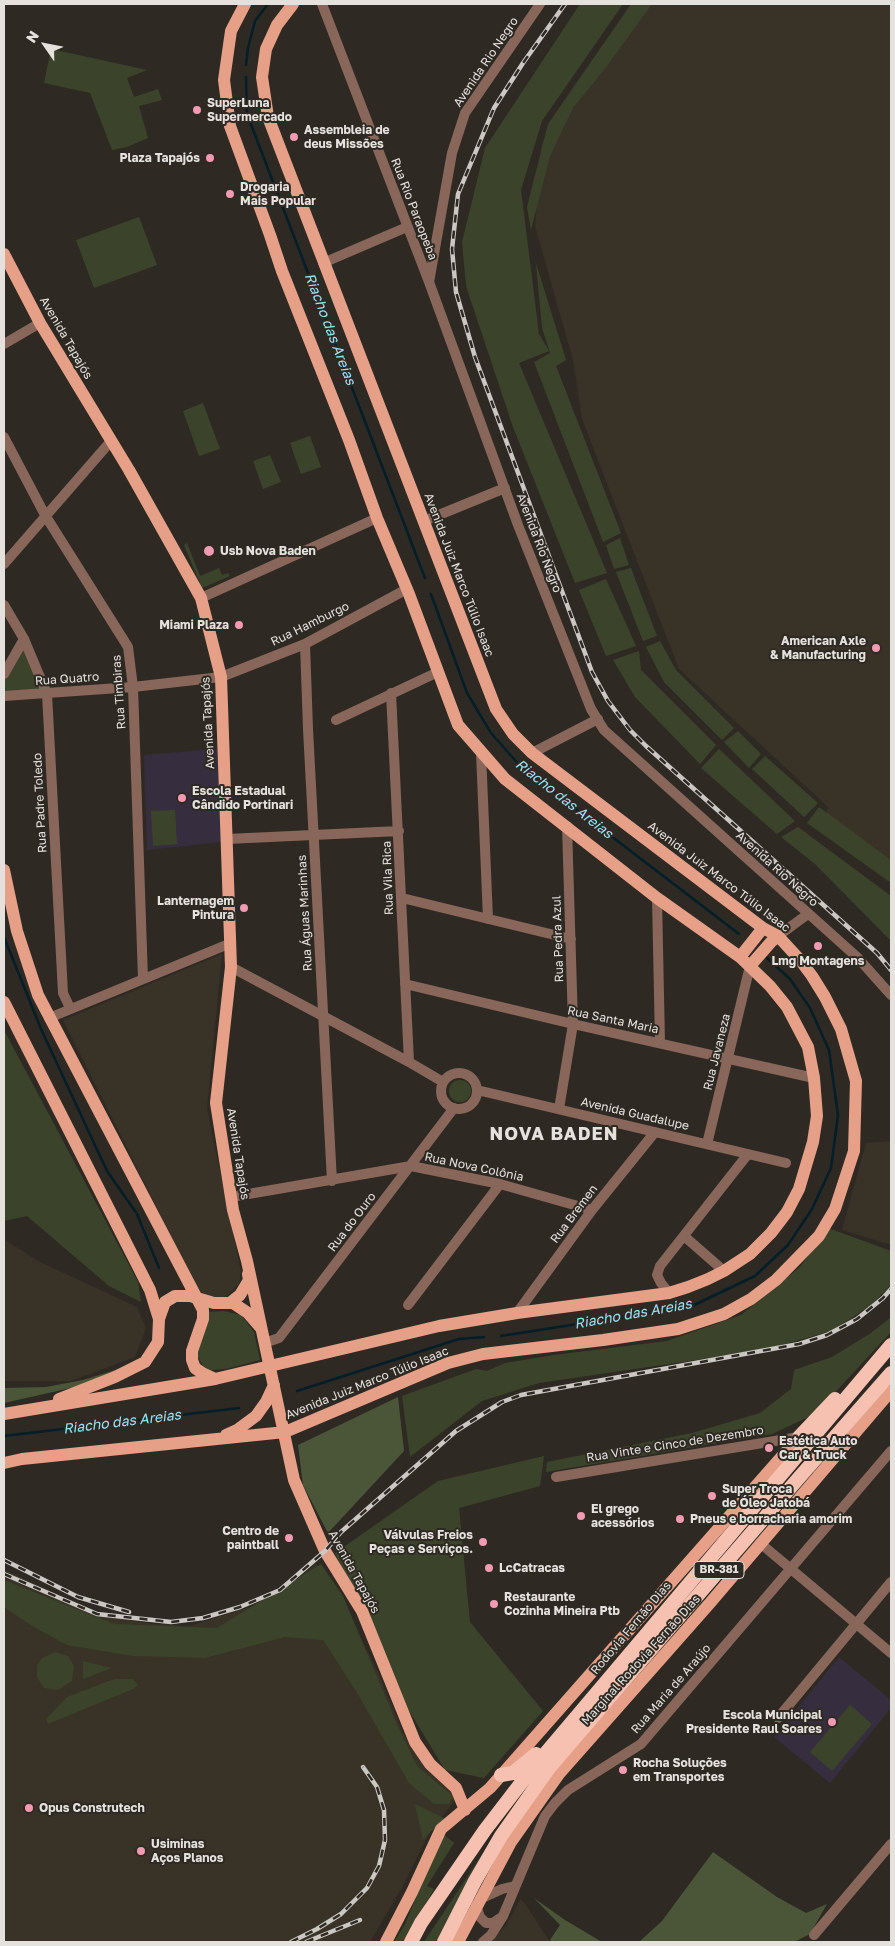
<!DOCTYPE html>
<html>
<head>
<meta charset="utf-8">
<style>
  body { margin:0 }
  #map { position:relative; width:895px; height:1946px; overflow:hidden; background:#2e2a23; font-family:"Golos Text",sans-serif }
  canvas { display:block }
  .frame { position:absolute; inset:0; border:5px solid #e5e2de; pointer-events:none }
  .north { position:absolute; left:20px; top:20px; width:50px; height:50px; -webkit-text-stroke:4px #2e2a23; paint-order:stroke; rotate:303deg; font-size:14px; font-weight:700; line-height:20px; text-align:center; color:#e5e2de }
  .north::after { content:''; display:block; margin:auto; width:18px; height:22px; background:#e5e2de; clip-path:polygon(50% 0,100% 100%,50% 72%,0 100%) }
</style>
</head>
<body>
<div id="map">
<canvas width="895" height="1946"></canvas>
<div class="frame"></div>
<div class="north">N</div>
</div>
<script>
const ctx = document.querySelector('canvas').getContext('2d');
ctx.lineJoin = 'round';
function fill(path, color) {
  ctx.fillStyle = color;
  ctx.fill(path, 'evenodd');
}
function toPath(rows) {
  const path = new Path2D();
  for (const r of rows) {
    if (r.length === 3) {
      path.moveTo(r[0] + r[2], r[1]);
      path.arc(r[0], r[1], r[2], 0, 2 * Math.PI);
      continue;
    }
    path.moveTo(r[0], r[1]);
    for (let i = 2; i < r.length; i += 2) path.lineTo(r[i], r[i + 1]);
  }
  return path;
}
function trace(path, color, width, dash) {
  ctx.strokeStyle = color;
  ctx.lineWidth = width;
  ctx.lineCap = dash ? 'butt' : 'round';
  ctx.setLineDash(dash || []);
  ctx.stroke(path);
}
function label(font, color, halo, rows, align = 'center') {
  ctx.font = font + ' "Golos Text",sans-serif';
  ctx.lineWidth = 4;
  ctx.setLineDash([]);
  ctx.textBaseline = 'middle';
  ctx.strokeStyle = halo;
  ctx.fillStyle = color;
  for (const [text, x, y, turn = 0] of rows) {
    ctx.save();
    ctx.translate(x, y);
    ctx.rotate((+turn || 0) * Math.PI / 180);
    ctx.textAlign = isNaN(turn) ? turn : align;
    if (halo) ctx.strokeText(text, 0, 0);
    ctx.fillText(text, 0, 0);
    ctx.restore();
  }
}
const built = toPath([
  [646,4,891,4,891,864,825,817,828,807,679,669,582,419,573,360,535,226,542,143],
  [222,954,207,1109,241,1272,239,1284,222,1300,200,1294,63,1020],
  [891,1141,891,1245,842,1230,866,1143],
  [4,1239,38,1261,137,1307,146,1328,135,1357,71,1381,4,1381],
  [316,1563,346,1609,377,1670,402,1730,425,1768,456,1791,456,1799,431,1830,400,1891,370,1942,4,1942,4,1569,70,1601,106,1615,152,1624,190,1626,256,1605,289,1587],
  [520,1899,524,1902,550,1942,489,1942,506,1926]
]);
const education = toPath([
  [217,749,221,842,147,850,144,755],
  [839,1657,891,1700,891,1708,830,1783,774,1737]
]);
const green = toPath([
  [580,4,623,4,542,121,521,190,539,334,549,351,519,363,607,573,575,583,513,427,466,286,462,242,485,148],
  [631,4,652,4,607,66,573,108,550,156,531,230,527,207,548,124],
  [51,49,147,70,127,78,134,97,158,89,162,100,139,106,148,138,127,147,112,150,90,93,44,83],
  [139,217,157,265,94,288,76,240],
  [536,263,566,360,556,366,621,533,603,542,534,362,550,353,542,328],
  [203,403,220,449,199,456,183,411],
  [310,436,321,467,301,474,290,443],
  [270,455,281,482,263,489,253,461],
  [620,538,629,565,614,569,606,545],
  [187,543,200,576,219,568,222,575,228,573,230,576,202,588,184,545],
  [631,568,657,636,643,641,616,572],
  [606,579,636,646,606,656,579,590],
  [660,641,676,670,734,728,722,740,664,682,646,647],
  [23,646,43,691,4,694,4,680],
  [639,651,641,670,716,745,700,764,635,697,613,660],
  [738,731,761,754,749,768,724,742],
  [719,749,795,821,777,834,701,768],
  [765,756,818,803,804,817,752,769],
  [819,807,891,860,891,883,807,823],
  [175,810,177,844,153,846,151,811],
  [798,827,891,896,891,941,815,864,781,837],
  [4,1030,138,1282,141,1302,109,1286,27,1216,4,1221],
  [460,1091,11],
  [828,1228,891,1251,891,1285,870,1306,831,1331,778,1346,717,1357,539,1383,482,1401,410,1457,402,1396,476,1369,487,1371,505,1363,554,1355,667,1341,741,1315,800,1267],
  [223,1311,241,1315,254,1332,260,1360,226,1369,205,1370,196,1353,208,1312],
  [891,1317,891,1332,815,1414,772,1434,546,1472,547,1462,692,1433,760,1413,791,1389,794,1370,832,1357,871,1333],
  [544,1456,540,1486,459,1508,470,1622,543,1711,484,1778,445,1770,405,1704,335,1553,438,1481],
  [321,1564,343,1596,396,1722,417,1766,453,1796,449,1804,434,1804,409,1783,356,1691,323,1640,285,1637,205,1658,133,1656,67,1645,32,1626,4,1607,4,1580,114,1624,217,1628],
  [55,1652,68,1656,74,1666,72,1681,58,1690,44,1688,37,1677,37,1665,42,1658],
  [83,1661,112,1668,83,1679],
  [114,1679,133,1679,138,1685,133,1689,48,1724,46,1719,67,1697],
  [850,1705,872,1724,832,1771,810,1752],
  [415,1804,444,1818,423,1840],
  [443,1834,454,1843,427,1886,434,1889,405,1942,394,1942,405,1924],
  [483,1853,442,1942,424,1942]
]);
const forest = toPath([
  [122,1368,84,1385,4,1403,4,1388,46,1387,83,1380],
  [398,1397,404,1451,328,1533,303,1485,298,1445],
  [713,1852,777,1897,806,1913,827,1904,810,1934,794,1942,639,1942,662,1921],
  [534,1898,565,1920,602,1942,552,1942,550,1940,560,1925]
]);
const stream = toPath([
  [246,65,248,48,255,21,268,4],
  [246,77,247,114,425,578],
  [431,594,467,693,491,733,521,767,739,934],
  [4,937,41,1029,107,1171,137,1214,159,1268],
  [501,1336,692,1306,755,1276,788,1245,812,1209,831,1168,838,1115,829,1050,810,1008,790,979,767,958],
  [297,1391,459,1339,484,1337],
  [4,1436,239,1408]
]);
const minor = toPath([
  [322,4,429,282],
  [540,4,465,113,452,153,429,282,518,525,591,709,604,730,858,958,891,995],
  [323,263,407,227],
  [4,344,40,323],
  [4,437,45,515,128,647,133,687,143,979],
  [424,521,505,488],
  [4,564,111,441],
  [201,598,377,518],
  [4,605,24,639,47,694,63,993,70,1008],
  [305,644,308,729,332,1181],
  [4,674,24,639],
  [391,693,409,1062],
  [4,696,133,687,221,677,305,644,407,589],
  [336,720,438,672],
  [481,753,488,919],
  [532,753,598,719],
  [227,839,399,831],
  [402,898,571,939],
  [657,898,660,1043],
  [778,936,808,914],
  [231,967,409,1062,443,1082],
  [405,984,573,1024,814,1078],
  [49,1018,231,943],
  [459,1091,18],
  [477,1090,786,1163],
  [559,1109,573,1024,567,826],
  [707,1144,750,966],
  [231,1197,411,1166,500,1184,592,1210],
  [684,1236,724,1271],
  [669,1293,661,1283,657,1275,660,1266,748,1154],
  [408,1305,500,1184],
  [517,1313,592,1210,655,1132],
  [264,1343,279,1338,454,1108],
  [556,1477,799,1437],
  [760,1543,891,1653],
  [778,1718,891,1582],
  [480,1899,502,1889,515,1886],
  [476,1905,480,1917,486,1923,493,1923,502,1917],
  [814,1935,891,1844],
  [483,1942,491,1935,503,1916,545,1816,555,1803,568,1790,641,1744,891,1451]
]);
const major = toPath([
  [4,254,40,323,129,470,201,598,221,677,231,967,216,1103,233,1210,247,1261,294,1480,325,1551,362,1611,415,1742,430,1764,456,1788,465,1810],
  [4,870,17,931,38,995,203,1310,203,1319,192,1351,192,1360,195,1368,202,1373,215,1379],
  [740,957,763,928],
  [750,966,771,942,778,936],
  [4,1002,150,1290,159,1319],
  [230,1303,240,1295,249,1280,248,1274],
  [59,1399,115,1377,145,1362,158,1342,159,1319,165,1302,175,1296,190,1296,214,1303,233,1303,248,1313,261,1328],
  [4,1414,215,1379,439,1326,517,1313,669,1293,688,1287,708,1279,724,1271,750,1254,771,1233,787,1212,799,1189,813,1142,817,1116,814,1078,808,1047,787,1007,770,986,740,957,657,898,505,779,458,725,409,594,377,518,349,440,282,271,270,235,230,126,224,80,231,31,245,4],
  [226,1435,237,1430,256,1416,266,1402,274,1385],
  [4,1463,22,1459,285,1432,448,1363,483,1354,603,1340,678,1329,724,1314,751,1299,776,1280,819,1236,835,1209,854,1151,856,1081,841,1029,825,997,812,976,800,960,778,936,763,928,532,753,513,734,496,709,268,117,262,77,266,49,277,25,293,4],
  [386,1942,412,1892,441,1829,490,1788,799,1437],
  [458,1942,511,1842,559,1774,710,1603,891,1391]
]);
const highway = toPath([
  [799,1437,835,1399],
  [501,1775,513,1773,536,1754],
  [411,1942,421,1923,485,1830,528,1774,891,1345],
  [444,1942,475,1881,501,1836,549,1768,797,1480,891,1373]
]);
const rail = toPath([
  [565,4,523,63,494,108,458,194,452,249,456,292,475,357,592,672,608,701,630,730,646,746,877,953,891,970],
  [4,1560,78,1597,129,1612],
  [4,1574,97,1614,171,1622,203,1618,240,1607,280,1590,325,1551,341,1532,456,1431,502,1402,521,1395,799,1344,827,1335,857,1319,883,1298,891,1289],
  [291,1942,317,1929,341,1914,367,1888,379,1866,385,1840,384,1810,377,1787,363,1767],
  [306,1942,360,1920]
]);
const markers = [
  [197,110,5,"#f19ab1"],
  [294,137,5,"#f19ab1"],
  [210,158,5,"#f19ab1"],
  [230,194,5,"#f19ab1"],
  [209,551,6,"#f19ab1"],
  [239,625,5,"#f19ab1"],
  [876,648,5,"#f19ab1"],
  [182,798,5,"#f19ab1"],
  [244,908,5,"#f19ab1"],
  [818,946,5,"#f19ab1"],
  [769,1448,5,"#f19ab1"],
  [712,1496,5,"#f19ab1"],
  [581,1516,5,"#f19ab1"],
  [680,1519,5,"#f19ab1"],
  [289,1538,5,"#f19ab1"],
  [483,1542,5,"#f19ab1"],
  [489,1568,5,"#f19ab1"],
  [494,1604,5,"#f19ab1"],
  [832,1722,5,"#f19ab1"],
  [623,1770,5,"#f19ab1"],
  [29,1808,5,"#f19ab1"],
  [141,1851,5,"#f19ab1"]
];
const shields = [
  [719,1570,50]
];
const shieldNames = [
  ["BR-381",719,1570]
];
const streetNames = [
  ["Avenida Rio Negro",486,62,-56],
  ["Rua Rio Paraopeba",414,209,69],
  ["Avenida Tapajós",66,338,60],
  ["Avenida Rio Negro",539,543,69],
  ["Avenida Juiz Marco Túlio Isaac",459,575,69],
  ["Rua Hamburgo",310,624,-26],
  ["Rua Quatro",67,679,-4],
  ["Rua Timbiras",119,692,-94],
  ["Avenida Tapajós",208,723,-93],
  ["Rua Padre Toledo",40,803,-93],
  ["Avenida Rio Negro",777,869,42],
  ["Avenida Juiz Marco Túlio Isaac",719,877,37],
  ["Rua Vila Rica",388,878,-92],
  ["Rua Águas Marinhas",305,913,-93],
  ["Rua Pedra Azul",558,939,-92],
  ["Rua Santa Maria",613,1020,12],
  ["Rua Javaneza",717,1052,-76],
  ["Avenida Guadalupe",635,1114,13],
  ["Avenida Tapajós",238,1154,81],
  ["Rua Nova Colônia",474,1167,12],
  ["Rua Bremen",574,1214,-53],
  ["Rua do Ouro",352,1222,-53],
  ["Avenida Juiz Marco Túlio Isaac",367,1383,-22],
  ["Rua Vinte e Cinco de Dezembro",675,1444,-9],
  ["Avenida Tapajós",354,1572,61],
  ["Rodovia Fernão Dias",631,1628,-50],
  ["Marginal Rodovia Fernão Dias",641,1660,-48],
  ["Rua Maria de Araújo",671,1689,-49]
];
const poiNames = [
  ["SuperLuna",207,103],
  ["Supermercado",207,117],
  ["Assembleia de",304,130],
  ["deus Missões",304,144],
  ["Plaza Tapajós",200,158,"right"],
  ["Drogaria",240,187],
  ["Mais Popular",240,201],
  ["Usb Nova Baden",220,551],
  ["Miami Plaza",229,625,"right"],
  ["American Axle",866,641,"right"],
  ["& Manufacturing",866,655,"right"],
  ["Escola Estadual",192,791],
  ["Cândido Portinari",192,805],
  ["Lanternagem",234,901,"right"],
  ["Pintura",234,915,"right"],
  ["Lmg Montagens",818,961,"center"],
  ["Estética Auto",779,1441],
  ["Car & Truck",779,1455],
  ["Super Troca",722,1489],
  ["de Óleo Jatobá",722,1503],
  ["El grego",591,1509],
  ["acessórios",591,1523],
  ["Pneus e borracharia amorim",690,1519],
  ["Centro de",279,1531,"right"],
  ["paintball",279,1545,"right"],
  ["Válvulas Freios",473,1535,"right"],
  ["Peças e Serviços.",473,1549,"right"],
  ["LcCatracas",499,1568],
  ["Restaurante",504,1597],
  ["Cozinha Mineira Ptb",504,1611],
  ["Escola Municipal",822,1715,"right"],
  ["Presidente Raul Soares",822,1729,"right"],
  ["Rocha Soluções",633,1763],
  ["em Transportes",633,1777],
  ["Opus Construtech",39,1808],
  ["Usiminas",151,1844],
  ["Aços Planos",151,1858]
];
const waterNames = [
  ["Riacho das Areias",330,329,69],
  ["Riacho das Areias",564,799,38],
  ["Riacho das Areias",633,1314,-10],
  ["Riacho das Areias",122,1422,-7]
];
const districtNames = [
  ["NOVA BADEN",554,1134]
];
fill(built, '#393226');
fill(education, '#362e3e');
fill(green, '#3b442a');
fill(forest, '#4b5638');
trace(stream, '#021e28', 2.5);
trace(minor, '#89665a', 10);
trace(major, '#e7a088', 12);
trace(highway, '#f6c1b0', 14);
trace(rail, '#cbc8c4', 4.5);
trace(rail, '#2e2a23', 2.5, [8]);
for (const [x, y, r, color] of markers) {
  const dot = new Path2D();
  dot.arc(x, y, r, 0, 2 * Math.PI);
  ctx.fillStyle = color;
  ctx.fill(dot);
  trace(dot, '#2e2a23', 2);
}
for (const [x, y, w] of shields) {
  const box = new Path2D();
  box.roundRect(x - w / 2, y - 8.5, w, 17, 4);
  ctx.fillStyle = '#2e2a23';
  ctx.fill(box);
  trace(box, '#e5e2de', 1);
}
label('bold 11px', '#e5e2de', null, shieldNames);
label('12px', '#e5e2de', '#2e2a23', streetNames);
label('bold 12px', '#e5e2de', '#2e2a23', poiNames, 'left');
label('italic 14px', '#9be0fb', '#2e2a23', waterNames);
ctx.letterSpacing = '1px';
label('bold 18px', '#e5e2de', '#2e2a23', districtNames);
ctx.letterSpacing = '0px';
</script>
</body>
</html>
